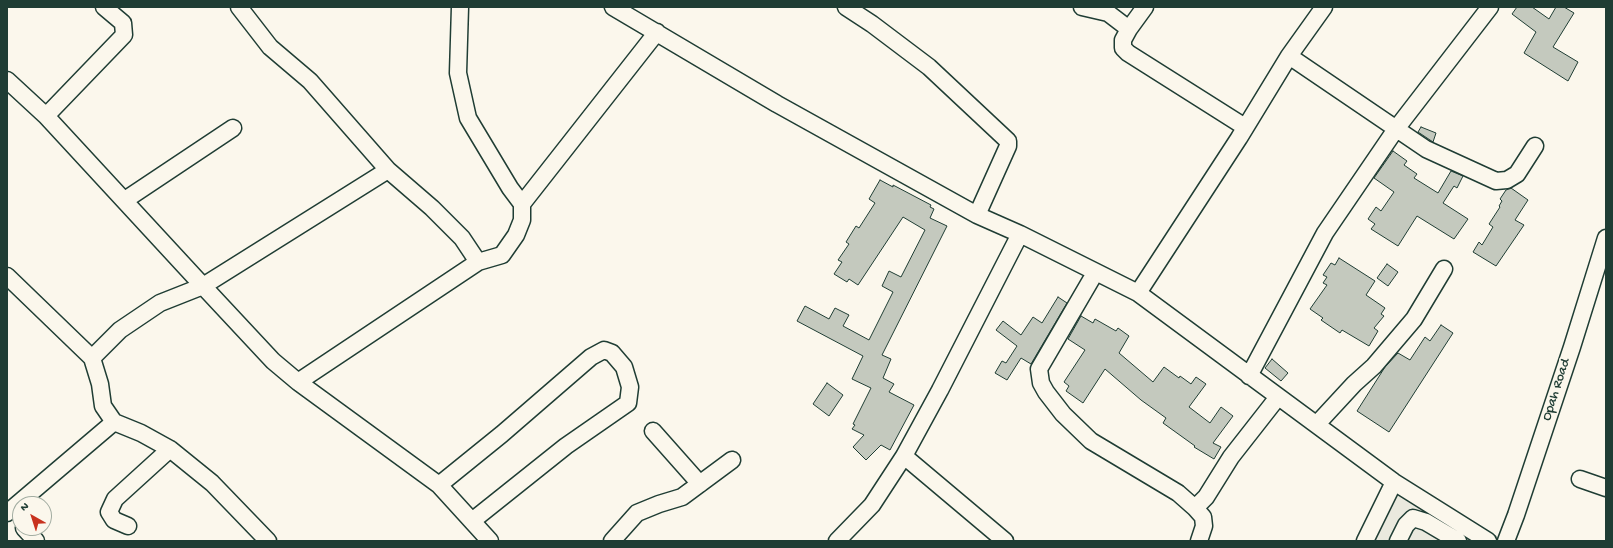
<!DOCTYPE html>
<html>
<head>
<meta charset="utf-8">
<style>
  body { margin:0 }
  #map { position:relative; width:1613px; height:548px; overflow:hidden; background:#fbf7ec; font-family:"Gochi Hand",sans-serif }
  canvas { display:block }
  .frame { position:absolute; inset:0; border:8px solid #1f3d34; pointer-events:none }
  .north { position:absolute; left:12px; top:496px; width:40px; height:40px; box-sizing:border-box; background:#fbf7ec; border:1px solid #a3ada2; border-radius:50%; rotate:321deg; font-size:11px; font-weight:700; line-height:16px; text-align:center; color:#1f3d34 }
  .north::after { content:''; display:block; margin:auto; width:14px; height:18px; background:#c8321e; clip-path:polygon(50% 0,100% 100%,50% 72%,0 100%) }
</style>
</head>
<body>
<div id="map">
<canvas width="1613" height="548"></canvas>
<div class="frame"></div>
<div class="north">N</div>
</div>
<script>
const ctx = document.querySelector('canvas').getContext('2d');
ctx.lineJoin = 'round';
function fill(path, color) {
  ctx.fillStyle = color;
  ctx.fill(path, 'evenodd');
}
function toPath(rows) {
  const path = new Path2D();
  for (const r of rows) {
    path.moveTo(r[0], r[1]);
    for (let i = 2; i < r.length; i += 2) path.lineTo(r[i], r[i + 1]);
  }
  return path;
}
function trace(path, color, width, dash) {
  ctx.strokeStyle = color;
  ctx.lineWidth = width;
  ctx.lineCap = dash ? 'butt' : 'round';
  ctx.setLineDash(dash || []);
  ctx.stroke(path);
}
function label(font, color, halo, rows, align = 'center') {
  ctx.font = font + ' "Gochi Hand",sans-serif';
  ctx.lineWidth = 3;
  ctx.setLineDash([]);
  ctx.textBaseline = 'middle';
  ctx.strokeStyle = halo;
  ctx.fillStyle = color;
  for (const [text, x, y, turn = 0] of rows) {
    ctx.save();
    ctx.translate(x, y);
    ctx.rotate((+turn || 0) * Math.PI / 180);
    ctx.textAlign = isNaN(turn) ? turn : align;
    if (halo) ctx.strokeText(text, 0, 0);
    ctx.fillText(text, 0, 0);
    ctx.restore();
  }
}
const built = toPath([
  [1399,490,1474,541,1374,541]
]);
const building = toPath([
  [1517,7,1532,7,1549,19,1556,7,1564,7,1574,13,1553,47,1578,62,1568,81,1524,53,1536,32,1512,14,1517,7],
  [1421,127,1436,133,1433,142,1418,132,1421,127],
  [1393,151,1407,161,1404,165,1417,174,1414,178,1438,193,1451,171,1463,176,1457,188,1454,186,1443,203,1468,219,1454,239,1417,216,1398,246,1371,229,1375,224,1368,219,1376,207,1381,211,1394,192,1374,178,1393,151],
  [880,180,893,187,893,185,931,205,930,207,934,209,930,218,947,226,882,355,891,359,883,378,894,384,889,392,914,405,890,450,881,445,866,460,853,447,864,435,852,429,855,425,853,424,871,388,852,379,863,356,797,321,805,306,829,319,835,308,849,315,843,326,869,340,893,292,882,286,889,271,901,277,925,230,903,217,858,285,849,279,847,282,834,274,842,262,838,260,849,244,846,242,856,226,859,228,875,203,869,199,880,180],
  [1511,188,1528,200,1515,220,1524,225,1496,266,1473,252,1479,242,1482,245,1493,227,1489,224,1500,207,1499,206,1502,201,1500,199,1506,190,1511,188],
  [1339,258,1375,281,1366,295,1385,308,1381,314,1384,316,1374,328,1378,331,1369,346,1342,330,1340,333,1321,320,1323,318,1310,309,1327,285,1323,283,1327,277,1323,275,1331,263,1335,265,1339,258],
  [1387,264,1398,272,1388,286,1377,278,1387,264],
  [1058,297,1067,303,1031,364,1021,358,1007,380,995,373,1002,361,1006,363,1017,346,996,330,1003,321,1021,335,1033,317,1042,323,1058,297],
  [1081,316,1093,323,1095,319,1116,331,1118,328,1129,336,1119,353,1153,382,1164,367,1179,378,1180,376,1191,384,1196,377,1206,384,1189,407,1210,423,1221,407,1233,416,1213,443,1221,447,1214,459,1194,447,1195,446,1163,423,1166,418,1141,400,1105,369,1083,403,1066,391,1069,386,1064,382,1085,350,1068,339,1081,316],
  [1441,325,1453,333,1389,432,1357,411,1385,367,1398,353,1410,360,1425,337,1430,341,1441,325],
  [1272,359,1288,373,1281,381,1265,368,1272,359],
  [827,383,843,395,829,416,813,404,827,383]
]);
const minor = toPath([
  [239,7,270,47,310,81,388,170,432,208,462,238,478,262],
  [613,7,777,104,977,215,1020,234,1138,293,1394,482,1488,541],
  [846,7,872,24,929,67,1008,141,1008,146,977,215],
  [1082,7,1108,13,1129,29],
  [1145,7,1129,29,1123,40,1123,48,1128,53,1245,127],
  [1289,56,1426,149,1496,181,1507,180,1517,174,1535,146],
  [7,80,46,116,203,286,273,361,298,382,439,485,490,541],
  [46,116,124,35,123,23,104,7],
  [125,200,233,128],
  [522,204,657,32],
  [1095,273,1039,369,1041,383,1046,392,1063,414,1091,441,1178,493,1195,508,1203,517,1204,526,1199,541],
  [7,276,92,358,100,384,103,406,114,422,141,433,170,449,212,483,268,541],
  [1138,293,1239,138,1289,56,1324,7],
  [92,358,120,330,160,303,203,286,388,170],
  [1249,376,1325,233,1396,129,1490,7],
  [298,382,478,262,502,255,516,235,522,220,522,204,510,188,468,118,458,73,460,7],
  [1317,424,1354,384,1374,366,1414,319,1444,269],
  [653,431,700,484],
  [904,456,1005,541],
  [1580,479,1606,488],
  [439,485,502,434,591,357,604,350,612,353,624,367,630,387,628,403,566,446,472,521],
  [1195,508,1206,497,1231,457,1278,397],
  [7,513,114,422],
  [128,526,114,520,109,512,115,499,170,449],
  [24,528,36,541],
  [612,541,637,513,659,504,682,497,732,460],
  [837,541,872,505,904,456,940,390,1020,234],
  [1365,541,1394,482],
  [1398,541,1406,525,1413,518,1426,522,1458,541],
  [1506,541,1516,515,1572,347,1606,238]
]);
const streetNames = [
  ["Opah Road",1557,390,-72]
];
fill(built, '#eae9de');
fill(building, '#c4c9be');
trace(building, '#1f3d34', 1);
trace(minor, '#1f3d34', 19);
trace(minor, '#fbf7ec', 16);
label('14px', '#1f3d34', '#fbf7ec', streetNames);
</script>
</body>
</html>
